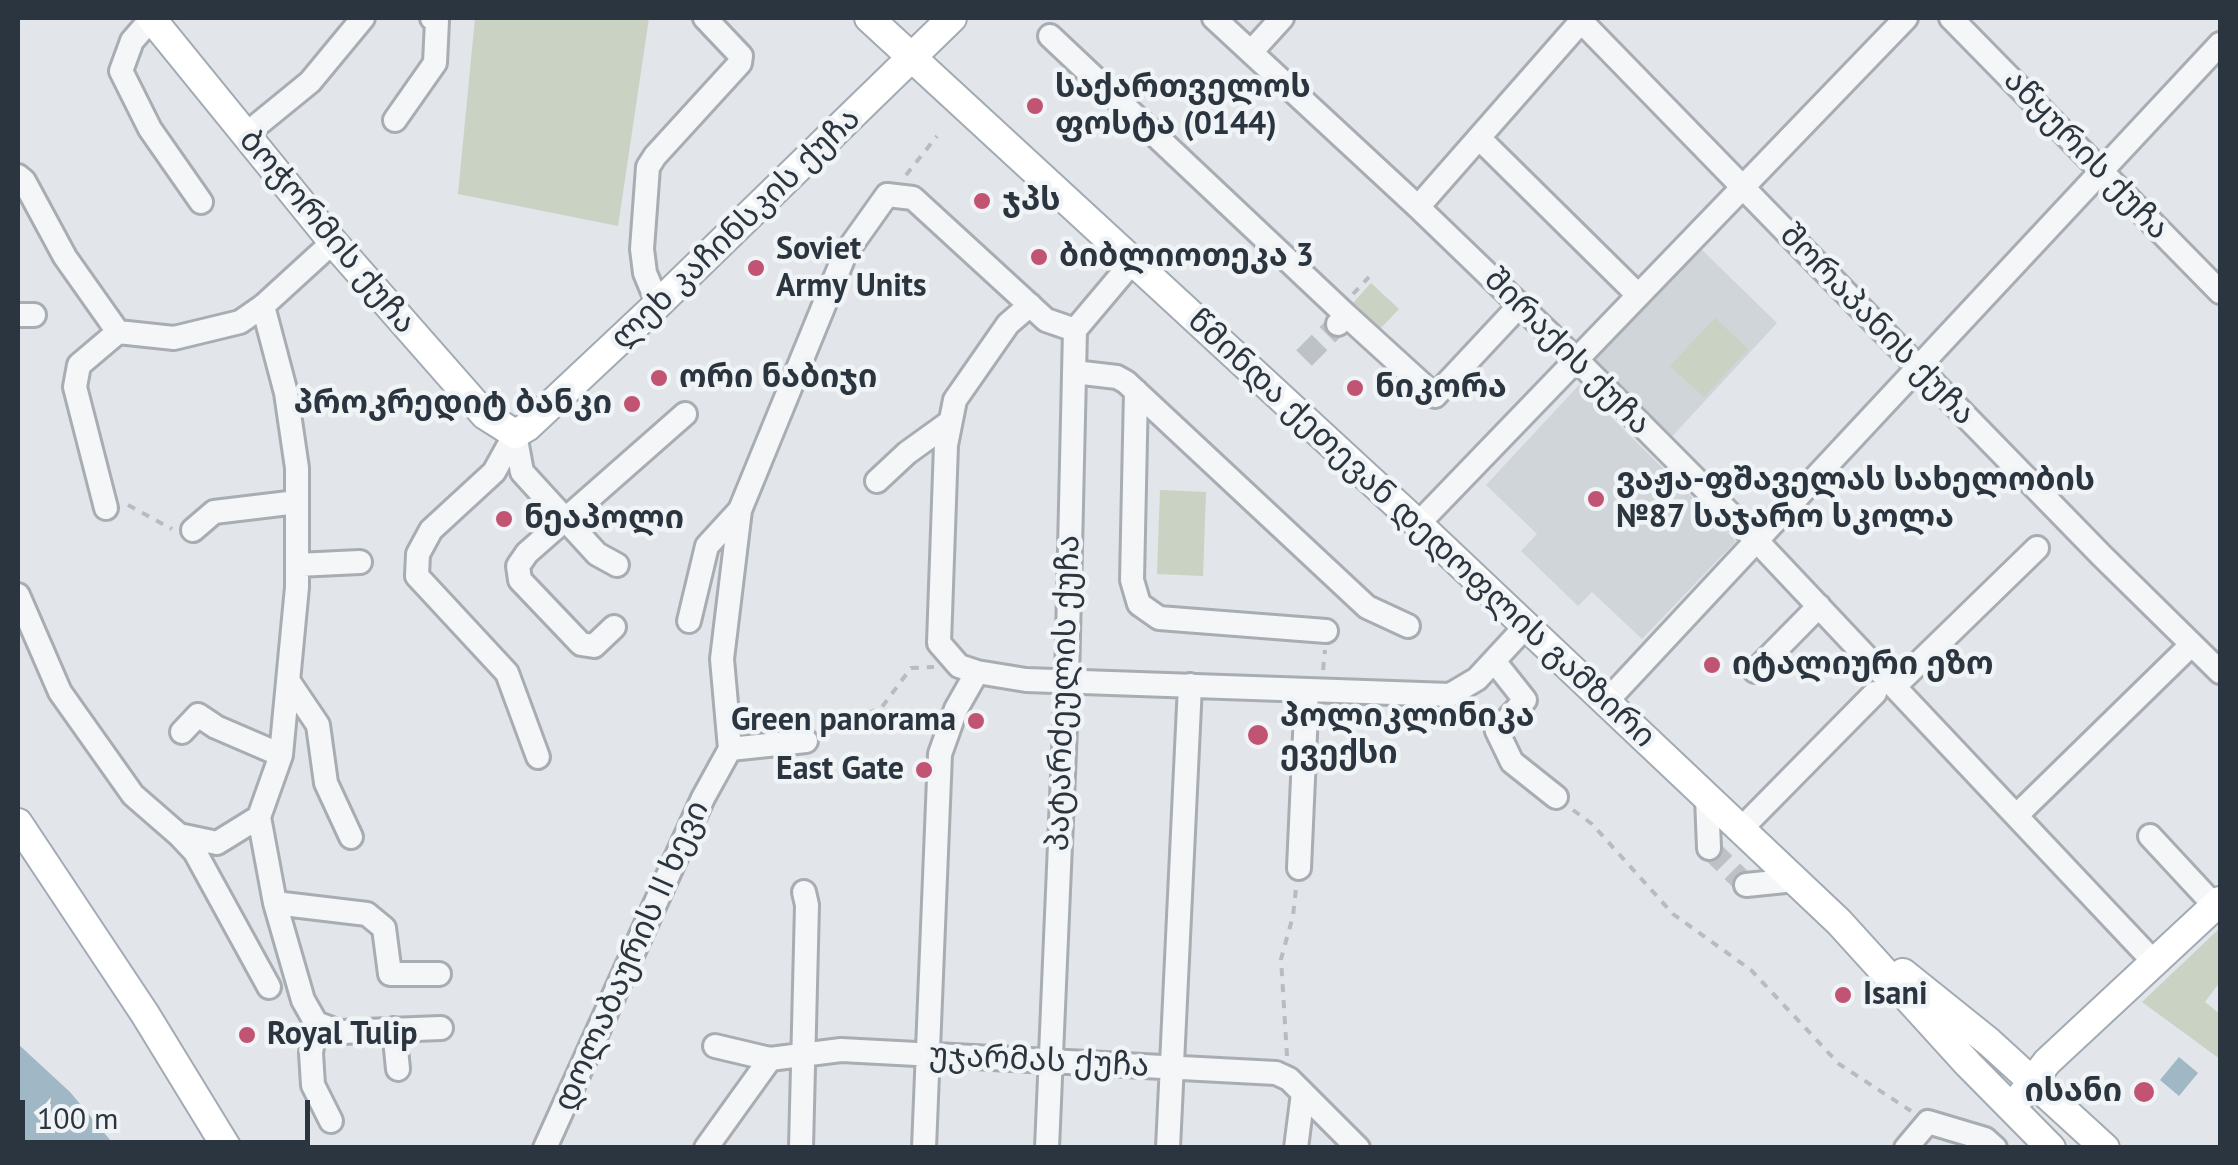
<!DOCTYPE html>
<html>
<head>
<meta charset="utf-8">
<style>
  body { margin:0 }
  #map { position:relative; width:2238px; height:1165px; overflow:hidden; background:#e2e5e9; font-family:"PT Sans",sans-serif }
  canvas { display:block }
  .frame { position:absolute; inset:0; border:20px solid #2b353f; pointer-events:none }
  .scale { position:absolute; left:20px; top:1100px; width:290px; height:45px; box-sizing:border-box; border:5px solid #2b353f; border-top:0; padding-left:12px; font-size:30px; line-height:35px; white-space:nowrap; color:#2b353f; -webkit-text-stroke:8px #f1f4f6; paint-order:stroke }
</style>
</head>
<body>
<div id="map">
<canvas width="2238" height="1165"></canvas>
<div class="frame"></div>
<div class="scale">100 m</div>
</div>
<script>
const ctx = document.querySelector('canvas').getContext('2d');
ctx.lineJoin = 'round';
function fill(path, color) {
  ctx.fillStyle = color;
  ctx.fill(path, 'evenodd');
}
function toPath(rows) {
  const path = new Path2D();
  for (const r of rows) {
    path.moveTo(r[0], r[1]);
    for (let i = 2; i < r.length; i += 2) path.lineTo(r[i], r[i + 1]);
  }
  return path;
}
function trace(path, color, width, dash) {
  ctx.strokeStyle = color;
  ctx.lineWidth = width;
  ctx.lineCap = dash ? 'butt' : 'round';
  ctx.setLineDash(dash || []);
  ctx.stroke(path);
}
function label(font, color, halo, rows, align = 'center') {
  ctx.font = font + ' "PT Sans","Noto Sans Georgian",sans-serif';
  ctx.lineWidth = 9;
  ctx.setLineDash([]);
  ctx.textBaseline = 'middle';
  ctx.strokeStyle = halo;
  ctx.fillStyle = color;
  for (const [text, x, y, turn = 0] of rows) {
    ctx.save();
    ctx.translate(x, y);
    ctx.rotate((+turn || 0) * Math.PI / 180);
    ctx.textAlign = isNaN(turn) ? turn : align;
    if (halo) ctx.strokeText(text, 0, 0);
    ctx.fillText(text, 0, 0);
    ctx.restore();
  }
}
const built = toPath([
  [1700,248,1777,323,1666,443,1593,371,1593,354],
  [1579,385,1736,541,1642,639,1592,592,1578,606,1521,551,1537,534,1486,485]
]);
const green = toPath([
  [475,18,649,18,618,226,458,194],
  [1371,283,1399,309,1379,330,1352,304],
  [1715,318,1748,349,1704,397,1670,366],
  [1160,490,1206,492,1203,576,1157,574],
  [2220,928,2220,982,2205,1002,2220,1014,2220,1059,2142,1002]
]);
const water = toPath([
  [18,1044,70,1092,116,1147,18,1147],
  [2179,1057,2198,1073,2179,1096,2160,1080]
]);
const minorTunnel = toPath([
  [1304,358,1337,325],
  [1709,848,1746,885]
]);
const path = toPath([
  [906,175,937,136],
  [1353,294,1369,277],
  [128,505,172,529],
  [1323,670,1325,650],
  [824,733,882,707,911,668,934,667],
  [1573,810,1592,824,1673,914,1751,970,1839,1064,1911,1111],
  [1287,1056,1281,959,1293,916,1296,888]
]);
const minor = toPath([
  [152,18,132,41,121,71,150,129,201,202],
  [1214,18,1418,207,1585,368,1757,541,2154,962],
  [1578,18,2102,556,2220,672],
  [1951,18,2220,292],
  [1050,36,1346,315],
  [1251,52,1282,18],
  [395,120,435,63,437,21,432,18],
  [245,135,310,82,363,18],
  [1479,138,1638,295],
  [18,176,24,181,65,257,118,332,174,338,240,322,263,306,333,242],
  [1418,207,1584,18],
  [658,304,645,273,642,249,648,167,655,156,740,63,741,56,705,18],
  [1030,305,1008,324,955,400,946,445,939,643,959,666,977,672,1026,680,1450,695,1477,679,1526,626],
  [18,315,34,315],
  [1338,324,1346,315,1435,396,1520,305],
  [1074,372,1117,377,1126,382,1367,607,1408,626],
  [1136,391,1132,580,1139,604,1159,618,1326,631],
  [515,434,494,472,431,530,418,554,417,576,507,673,538,757],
  [515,434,522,472,597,554,617,565],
  [877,481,907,453,950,422],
  [106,508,75,387,79,365,118,332],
  [1418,524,1906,18],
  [193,530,214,512,297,502],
  [297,565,360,562],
  [18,595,60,692,133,795,179,835,217,843,259,817,281,755,297,587,297,468,286,393,263,306],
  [689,621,707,546,740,510],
  [614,627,594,646,581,644,520,580,518,566,527,553,685,414],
  [1494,661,1525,700,1497,731,1512,762,1556,797],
  [1755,671,1819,606],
  [289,682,318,725,326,783,351,837],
  [1895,686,2037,548],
  [1606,702,2220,44],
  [182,732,198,715,216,727,281,755],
  [730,749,806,741],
  [1707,797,1709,848],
  [2017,815,2191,645],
  [259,817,275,903,303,1000,316,1023,340,1032,441,1028],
  [1741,829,1875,693],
  [179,835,195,852,269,987],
  [2150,836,2215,906],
  [1299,868,1307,690],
  [1746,885,1795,880],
  [275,903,367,914,384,928,390,974,439,974],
  [316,1023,311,1053,313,1085,331,1121],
  [394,1029,398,1069],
  [715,1046,770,1059,841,1050,1276,1073,1289,1079,1358,1148],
  [545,1148,703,798,730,749,722,659,740,510,845,254,887,195,913,198,1046,320,1075,330],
  [706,1148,770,1059],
  [801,1148,807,905,804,892],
  [924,1148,940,754,956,709,977,672],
  [1047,1148,1067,681,1075,330,1134,260],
  [1168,1148,1190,685],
  [1296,1148,1303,1093],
  [1906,1148,1928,1122,1985,1139,1995,1148]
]);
const major = toPath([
  [151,18,333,242,485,415,515,434,527,427,658,304,952,18],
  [869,18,1418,524,1839,922,1968,1064,2051,1148],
  [18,823,145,1014,227,1148],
  [1903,973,1989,1042,2105,1148],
  [2022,1095,2047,1062,2220,901]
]);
const markers = [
  [1035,106,10,"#c15373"],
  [982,201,10,"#c15373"],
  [1039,257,10,"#c15373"],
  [756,268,10,"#c15373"],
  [659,378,10,"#c15373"],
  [1355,388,10,"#c15373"],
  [632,404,10,"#c15373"],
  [1596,499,10,"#c15373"],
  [504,519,10,"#c15373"],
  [1712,665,10,"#c15373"],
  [976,721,10,"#c15373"],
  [1258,735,12,"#c15373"],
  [924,770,10,"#c15373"],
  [1843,995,10,"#c15373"],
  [247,1035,10,"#c15373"],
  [2144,1092,12,"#c15373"]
];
const poiNames = [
  ["საქართველოს",1055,88],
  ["ფოსტა (0144)",1055,125],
  ["ჯპს",1002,201],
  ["Soviet",776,250],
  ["Army Units",776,287],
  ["ბიბლიოთეკა 3",1059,257],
  ["ორი ნაბიჯი",679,378],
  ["ნიკორა",1375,388],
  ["პროკრედიტ ბანკი",612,404,"right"],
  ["ვაჟა-ფშაველას სახელობის",1616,481],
  ["№87 საჯარო სკოლა",1616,518],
  ["ნეაპოლი",524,519],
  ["იტალიური ეზო",1732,665],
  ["პოლიკლინიკა",1280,717],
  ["ევექსი",1280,754],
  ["Green panorama",956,721,"right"],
  ["East Gate",904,770,"right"],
  ["Isani",1863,995],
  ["Royal Tulip",267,1035],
  ["ისანი",2122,1092,"right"]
];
const streetNames = [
  ["აწყურის ქუჩა",2086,155,46],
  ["ლეხ კაჩინსკის ქუჩა",736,229,-44],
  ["ბოჭორმის ქუჩა",327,232,50],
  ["შორაპანის ქუჩა",1877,325,46],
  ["შირაქის ქუჩა",1567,352,45],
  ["წმინდა ქეთევან დედოფლის გამზირი",1421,529,43],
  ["პატარძეულის ქუჩა",1064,693,-88],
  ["დოლაბაურის II ხევი",632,956,-66],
  ["უჯარმას ქუჩა",1039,1061,3]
];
fill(built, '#d0d5da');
fill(green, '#c9d2c3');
fill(water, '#a0b7c5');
trace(minorTunnel, '#bdc2c7', 22, [22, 11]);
trace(minor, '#a7adb3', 28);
trace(major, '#a2abb3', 32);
trace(path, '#b8bcc0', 4, [8, 8]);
trace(minor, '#f4f6f7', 22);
trace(major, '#fff', 28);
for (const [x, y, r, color] of markers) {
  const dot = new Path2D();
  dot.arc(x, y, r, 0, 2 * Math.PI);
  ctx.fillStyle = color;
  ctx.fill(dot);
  trace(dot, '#f1f4f6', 4);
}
label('bold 32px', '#2b353f', '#f1f4f6', poiNames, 'left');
label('32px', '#2b353f', '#f1f4f6', streetNames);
</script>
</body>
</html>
